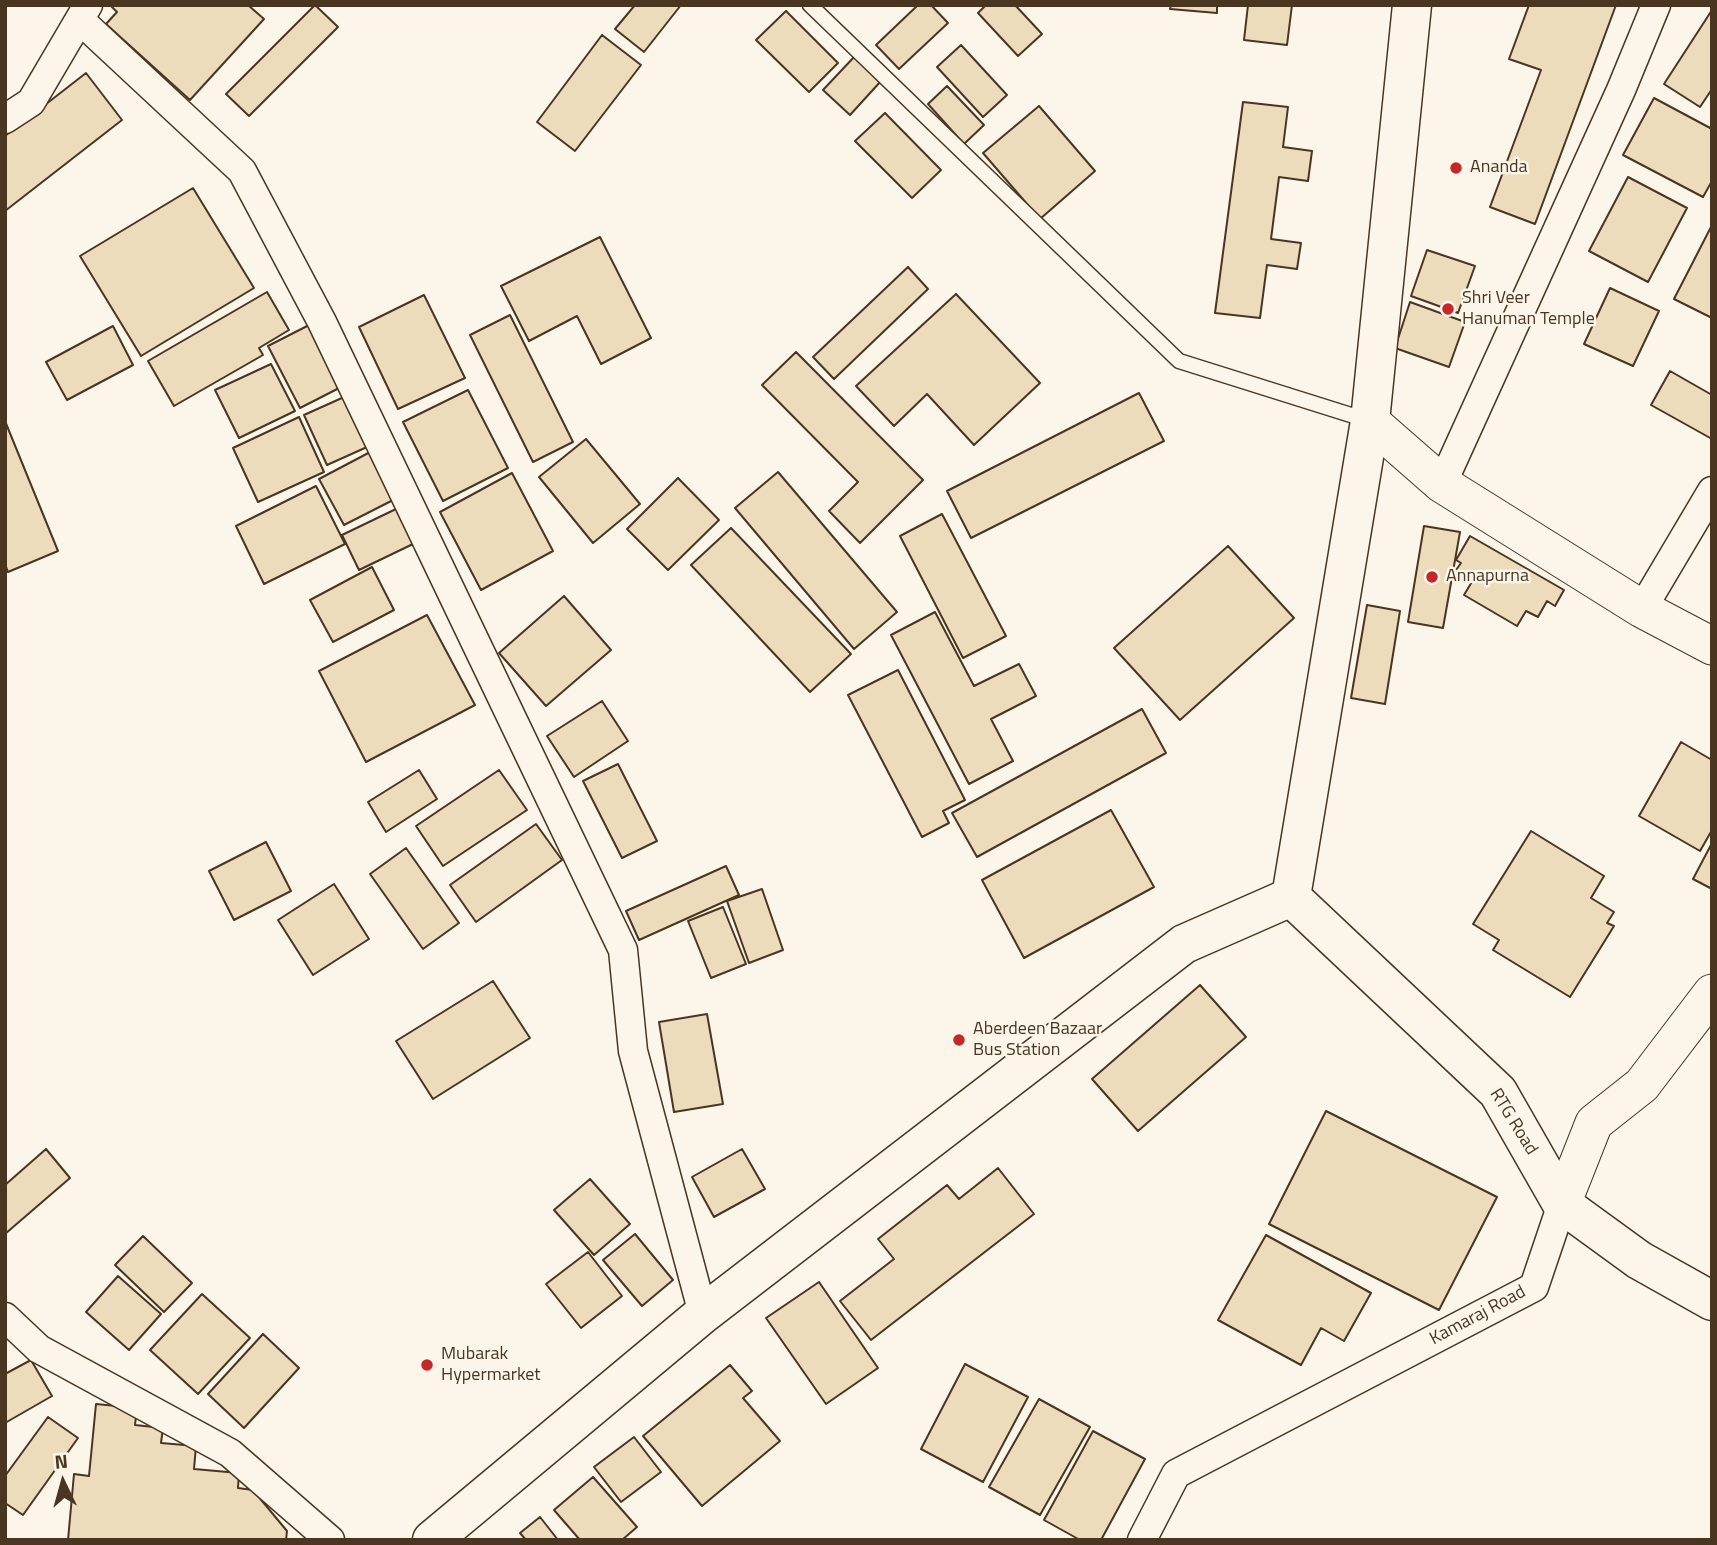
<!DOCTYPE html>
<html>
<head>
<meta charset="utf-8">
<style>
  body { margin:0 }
  #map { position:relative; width:1717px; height:1545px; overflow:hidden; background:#fbf6e9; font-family:"Titillium Web",sans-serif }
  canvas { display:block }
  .frame { position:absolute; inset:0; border:7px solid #4a3520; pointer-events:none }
  .north { position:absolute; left:28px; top:1447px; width:70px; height:70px; -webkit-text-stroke:5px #fbf6e9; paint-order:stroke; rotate:355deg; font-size:19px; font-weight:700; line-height:28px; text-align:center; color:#4a3520 }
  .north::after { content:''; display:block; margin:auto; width:24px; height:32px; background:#4a3520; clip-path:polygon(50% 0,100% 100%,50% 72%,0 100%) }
</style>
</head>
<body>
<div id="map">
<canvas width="1717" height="1545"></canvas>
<div class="frame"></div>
<div class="north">N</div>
</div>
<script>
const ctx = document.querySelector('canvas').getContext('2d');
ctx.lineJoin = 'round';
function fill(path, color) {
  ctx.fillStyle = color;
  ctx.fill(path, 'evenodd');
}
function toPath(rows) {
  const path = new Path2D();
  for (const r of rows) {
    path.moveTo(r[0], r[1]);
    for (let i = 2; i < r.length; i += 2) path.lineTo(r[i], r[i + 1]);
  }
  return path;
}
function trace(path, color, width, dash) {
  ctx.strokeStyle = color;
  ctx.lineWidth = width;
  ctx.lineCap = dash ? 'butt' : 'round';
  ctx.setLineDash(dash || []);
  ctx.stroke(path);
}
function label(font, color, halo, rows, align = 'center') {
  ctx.font = font + ' "Titillium Web",sans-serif';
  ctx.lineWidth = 5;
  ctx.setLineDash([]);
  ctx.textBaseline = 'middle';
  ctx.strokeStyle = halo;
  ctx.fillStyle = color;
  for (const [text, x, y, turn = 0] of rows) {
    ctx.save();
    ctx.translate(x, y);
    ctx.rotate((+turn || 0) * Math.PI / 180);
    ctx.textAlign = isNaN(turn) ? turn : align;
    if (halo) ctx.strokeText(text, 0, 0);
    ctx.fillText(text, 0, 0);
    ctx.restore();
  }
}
const building = toPath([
  [110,5,248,5,264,19,190,100,106,24,117,12,110,5],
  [315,5,338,27,249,116,226,94,315,5],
  [635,5,681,5,644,52,615,29,635,5],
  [918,5,931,5,948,23,899,69,876,45,918,5],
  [986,5,1015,5,1042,34,1018,56,978,13,986,5],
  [1171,5,1217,5,1217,13,1170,9,1171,5],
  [1248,5,1292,5,1287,45,1244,40,1248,5],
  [1529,5,1616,5,1535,224,1490,207,1541,70,1509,59,1529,5],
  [1712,10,1712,89,1700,107,1664,84,1712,10],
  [786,11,838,63,809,92,756,40,786,11],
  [602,35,641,65,575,151,537,122,602,35],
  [961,45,1007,95,983,117,937,67,961,45],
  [855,56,881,81,850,115,823,90,855,56],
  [86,73,122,120,5,211,5,136,86,73],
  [947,86,984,125,964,144,928,104,947,86],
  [1654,98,1712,129,1712,181,1703,197,1623,155,1654,98],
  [1243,102,1288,107,1283,147,1312,151,1308,181,1279,177,1271,239,1301,243,1297,269,1267,265,1260,318,1215,313,1243,102],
  [1039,106,1095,171,1040,219,983,153,1039,106],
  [885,113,941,170,912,198,855,141,885,113],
  [1628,177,1687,208,1648,282,1589,251,1628,177],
  [193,188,254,288,141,356,80,256,193,188],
  [1712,225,1712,318,1674,299,1712,225],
  [600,237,651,338,601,364,577,316,529,341,501,286,600,237],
  [1427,250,1475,266,1458,313,1411,296,1427,250],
  [908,267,928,289,834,379,813,357,908,267],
  [1610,288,1659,311,1633,366,1584,344,1610,288],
  [267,292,289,330,259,348,263,355,174,406,148,361,267,292],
  [956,294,1040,383,974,445,927,394,894,426,856,386,956,294],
  [424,295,465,378,398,409,359,327,424,295],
  [1410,302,1465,322,1449,367,1395,348,1410,302],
  [510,315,573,442,533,462,470,335,510,315],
  [315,322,347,384,300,408,268,346,315,322],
  [113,326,133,365,67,400,46,362,113,326],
  [796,352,923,480,860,543,829,511,858,482,762,385,796,352],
  [271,364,295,411,239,438,215,390,271,364],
  [1670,371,1712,395,1712,439,1651,405,1670,371],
  [468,390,508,468,443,501,403,422,468,390],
  [353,393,376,443,327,465,304,415,353,393],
  [1139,393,1164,441,971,538,947,491,1139,393],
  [299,417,324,472,258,502,233,448,299,417],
  [5,421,58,551,8,572,5,564,5,421],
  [586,439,640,504,593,543,539,477,586,439],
  [374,450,399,497,344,525,319,479,374,450],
  [778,472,897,612,854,649,735,508,778,472],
  [512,473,553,551,481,590,440,512,512,473],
  [678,478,719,520,668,570,627,529,678,478],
  [316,486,345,544,264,584,236,526,316,486],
  [396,509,413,544,359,570,342,535,396,509],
  [942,514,1006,636,963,658,900,536,942,514],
  [1424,526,1460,532,1443,628,1408,622,1424,526],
  [731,528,851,654,810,692,691,565,731,528],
  [1470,536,1564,590,1555,606,1547,601,1538,617,1526,611,1517,626,1464,595,1473,580,1456,570,1461,563,1456,560,1470,536],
  [1228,546,1294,618,1180,720,1114,648,1228,546],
  [372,567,394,610,333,642,310,600,372,567],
  [564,596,611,650,546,706,499,653,564,596],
  [1367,605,1400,611,1385,704,1351,698,1367,605],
  [935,612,974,686,1019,664,1036,696,991,719,1013,761,969,784,891,635,935,612],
  [427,615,475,705,366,762,319,671,427,615],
  [898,670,965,800,943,811,949,823,922,837,848,695,898,670],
  [602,701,628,741,574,777,547,736,602,701],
  [1142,709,1166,753,977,857,952,813,1142,709],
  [1681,742,1712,760,1712,830,1700,851,1639,816,1681,742],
  [618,764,657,841,622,858,583,781,618,764],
  [419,770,437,799,386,832,368,802,419,770],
  [499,770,527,810,443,866,416,826,499,770],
  [1111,810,1154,887,1024,958,982,880,1111,810],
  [536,824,562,860,476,922,450,885,536,824],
  [1531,831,1604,876,1591,898,1614,912,1607,923,1614,926,1570,997,1493,950,1499,940,1473,924,1531,831],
  [266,842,291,891,234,920,209,871,266,842],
  [1712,843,1712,889,1693,879,1712,843],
  [406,848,459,923,423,949,370,874,406,848],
  [726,866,739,895,639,940,626,911,726,866],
  [334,884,369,939,313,975,278,920,334,884],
  [762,889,783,950,749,963,727,901,762,889],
  [723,907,746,964,711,978,688,921,723,907],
  [493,981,530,1038,433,1099,396,1041,493,981],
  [1200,985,1246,1037,1138,1131,1092,1079,1200,985],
  [707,1014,723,1104,674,1112,659,1022,707,1014],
  [1326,1111,1497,1197,1439,1310,1269,1224,1326,1111],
  [46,1149,70,1178,5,1234,5,1185,46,1149],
  [742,1149,765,1189,714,1217,692,1177,742,1149],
  [998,1168,1034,1214,871,1340,840,1301,894,1259,878,1239,947,1185,959,1199,998,1168],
  [590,1179,630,1224,594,1255,554,1210,590,1179],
  [635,1234,673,1280,642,1306,603,1260,635,1234],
  [1266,1235,1371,1293,1344,1341,1321,1328,1301,1365,1218,1320,1266,1235],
  [143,1236,192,1283,164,1312,115,1265,143,1236],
  [588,1252,622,1296,581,1328,546,1284,588,1252],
  [118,1276,161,1314,129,1350,86,1312,118,1276],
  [819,1282,878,1368,826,1404,766,1318,819,1282],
  [202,1294,250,1338,198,1394,150,1350,202,1294],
  [263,1334,299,1368,244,1428,208,1394,263,1334],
  [31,1360,52,1396,5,1423,5,1374,31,1360],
  [965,1364,1028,1397,983,1482,921,1449,965,1364],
  [730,1365,752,1391,743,1398,780,1441,702,1506,643,1436,730,1365],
  [1039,1399,1090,1427,1040,1515,989,1487,1039,1399],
  [96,1404,137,1408,135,1425,163,1428,161,1443,196,1446,194,1469,239,1473,238,1488,253,1490,287,1531,286,1540,68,1540,74,1474,89,1476,96,1404],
  [48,1417,78,1438,23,1515,5,1503,5,1476,48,1417],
  [1093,1431,1145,1459,1101,1540,1080,1540,1044,1520,1093,1431],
  [634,1437,661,1472,621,1502,594,1467,634,1437],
  [593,1477,637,1527,622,1540,580,1540,554,1510,593,1477],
  [540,1517,558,1540,526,1540,520,1533,540,1517]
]);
const service = toPath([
  [810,5,1179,361,1370,421]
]);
const minor = toPath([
  [80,20,242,171,322,322,623,950,633,1051,703,1314],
  [5,119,31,102,88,5],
  [1442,484,1621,90,1656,5],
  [1642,609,1712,491],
  [5,1317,39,1349,230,1453,330,1540],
  [1142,1540,1176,1474,1534,1287,1562,1204]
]);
const tertiary = toPath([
  [1370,421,1442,484,1642,609,1712,646],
  [1562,1204,1594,1123,1642,1085,1712,993]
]);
const primary = toPath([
  [1291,897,1498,1092,1562,1204,1639,1260,1712,1301],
  [432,1540,703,1314,1184,944,1291,897,1370,421,1412,5]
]);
const markers = [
  [1456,168,7,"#c62828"],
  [1448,309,7,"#c62828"],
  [1432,577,7,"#c62828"],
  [959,1040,7,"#c62828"],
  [427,1365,7,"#c62828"]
];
const poiNames = [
  ["Ananda",1470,168],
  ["Shri Veer",1462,299],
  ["Hanuman Temple",1462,320],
  ["Annapurna",1446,577],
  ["Aberdeen Bazaar",973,1030],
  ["Bus Station",973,1051],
  ["Mubarak",441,1355],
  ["Hypermarket",441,1376]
];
const streetNames = [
  ["RTG Road",1513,1122,58],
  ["Kamaraj Road",1478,1316,-28]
];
fill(building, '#ecdcbc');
trace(building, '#4a3520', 2);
trace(service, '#4a3520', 17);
trace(minor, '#4a3520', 31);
trace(tertiary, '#4a3520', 39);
trace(primary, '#4a3520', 41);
trace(service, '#fbf6e9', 14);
trace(minor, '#fbf6e9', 28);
trace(tertiary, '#fbf6e9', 37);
trace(primary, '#fbf6e9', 38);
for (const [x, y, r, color] of markers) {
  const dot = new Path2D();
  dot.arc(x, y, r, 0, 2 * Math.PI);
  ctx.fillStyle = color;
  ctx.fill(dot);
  trace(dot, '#fbf6e9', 2.5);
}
label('18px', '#4a3520', '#fbf6e9', poiNames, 'left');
label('18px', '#4a3520', '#fbf6e9', streetNames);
</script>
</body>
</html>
